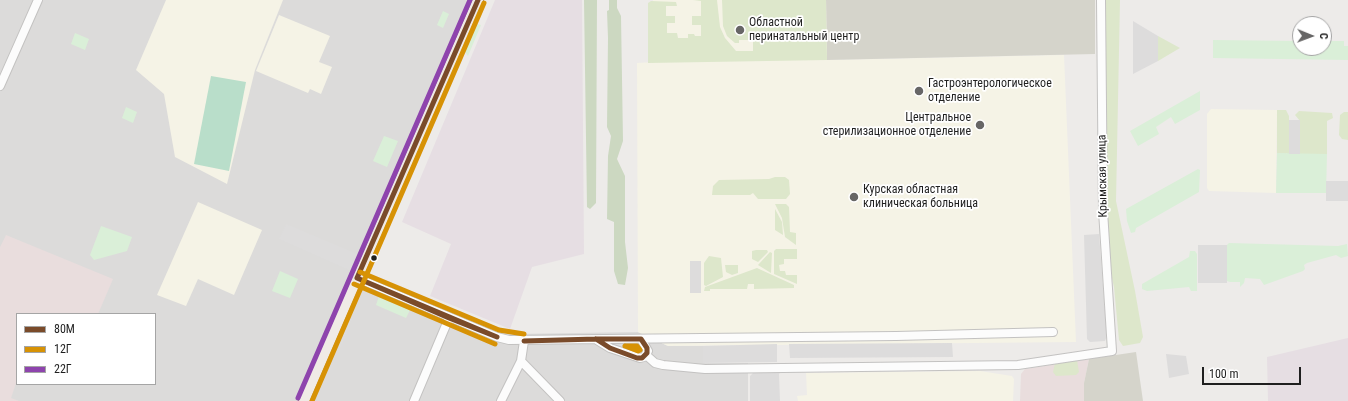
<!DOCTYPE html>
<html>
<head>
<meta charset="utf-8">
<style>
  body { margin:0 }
  #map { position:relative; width:1348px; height:401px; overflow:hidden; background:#edebe9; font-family:"Roboto Condensed",sans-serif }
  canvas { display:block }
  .legend { position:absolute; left:16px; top:313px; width:140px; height:72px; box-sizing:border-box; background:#fff; border:1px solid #a5a5a5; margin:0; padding:5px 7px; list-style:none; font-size:12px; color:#1f1f1f }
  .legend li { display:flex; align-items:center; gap:8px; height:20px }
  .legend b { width:20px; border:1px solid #a5a5a5 }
  .north { position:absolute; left:1292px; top:16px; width:40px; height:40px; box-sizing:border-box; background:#fff; border:1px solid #a5a5a5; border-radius:50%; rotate:91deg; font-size:11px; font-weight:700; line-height:16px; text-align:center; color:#1f1f1f }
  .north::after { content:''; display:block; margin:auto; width:14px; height:18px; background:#676666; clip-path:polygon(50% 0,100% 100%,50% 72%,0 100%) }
  .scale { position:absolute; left:1202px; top:367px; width:99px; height:18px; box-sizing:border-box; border:2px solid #1f1f1f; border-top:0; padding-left:5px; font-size:12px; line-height:14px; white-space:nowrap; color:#1f1f1f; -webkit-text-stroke:3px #fff; paint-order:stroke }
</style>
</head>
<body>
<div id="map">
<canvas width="1348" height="401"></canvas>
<ul class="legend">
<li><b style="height:5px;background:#7a4b2a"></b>80М</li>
<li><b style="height:5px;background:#d79205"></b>12Г</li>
<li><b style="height:5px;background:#8e44ad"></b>22Г</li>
</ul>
<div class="north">С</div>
<div class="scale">100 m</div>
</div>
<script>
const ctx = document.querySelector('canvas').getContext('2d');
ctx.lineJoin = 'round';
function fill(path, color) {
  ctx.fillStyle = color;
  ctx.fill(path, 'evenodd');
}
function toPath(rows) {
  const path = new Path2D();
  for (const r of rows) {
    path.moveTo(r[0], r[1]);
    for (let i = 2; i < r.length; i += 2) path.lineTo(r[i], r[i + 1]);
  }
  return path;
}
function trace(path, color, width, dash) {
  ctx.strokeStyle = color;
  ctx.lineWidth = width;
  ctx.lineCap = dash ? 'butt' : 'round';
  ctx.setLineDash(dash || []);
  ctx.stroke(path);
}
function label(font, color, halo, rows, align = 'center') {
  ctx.font = font + ' "Roboto Condensed",sans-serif';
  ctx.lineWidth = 3.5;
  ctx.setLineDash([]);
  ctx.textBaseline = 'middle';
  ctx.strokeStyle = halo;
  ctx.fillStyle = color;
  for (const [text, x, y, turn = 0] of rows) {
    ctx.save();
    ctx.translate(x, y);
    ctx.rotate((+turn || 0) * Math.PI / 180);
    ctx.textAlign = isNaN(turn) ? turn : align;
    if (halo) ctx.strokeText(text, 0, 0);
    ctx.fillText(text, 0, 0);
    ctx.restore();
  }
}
const residential = toPath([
  [0,0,473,0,356,269,514,334,638,332,668,346,703,346,703,363,748,363,748,401,0,401],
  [17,314,155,314,155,384,17,384]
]);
const commercial = toPath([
  [6,235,113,279,98,314,17,314,17,380,11,398,19,401,0,401,0,247],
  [1089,359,1084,383,1084,401,1020,401,1021,374,1025,369]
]);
const industrial = toPath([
  [495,0,582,0,584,254,532,267,510,329,430,296,451,244,402,222],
  [1348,338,1348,401,1268,401,1267,357]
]);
const education = toPath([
  [166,0,283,0,255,70,227,184,175,157,164,94,136,70],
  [653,0,826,0,827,60,1064,55,1076,342,668,346,638,332,637,63,654,62],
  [279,15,330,36,319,62,332,67,321,94,310,89,308,93,256,71],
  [1211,109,1277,110,1276,193,1209,191,1207,188,1207,114],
  [198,202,262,230,234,295,198,279,186,306,157,295],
  [980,371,1012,376,1014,379,1013,401,798,401,797,396,807,395,806,373]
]);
const construction = toPath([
  [826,0,1095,0,1095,54,827,60],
  [1136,352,1143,401,1084,401,1084,383,1089,359]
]);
const grass = toPath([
  [693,0,717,0,720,27,725,38,736,51,753,51,753,40,739,40,739,43,735,43,727,36,723,26,722,0,826,0,827,60,648,63,648,3,651,1,676,2,677,6,666,6,666,16,675,16,675,23,667,23,667,33,677,33,678,38,688,38,688,34,694,34,695,36,701,36,701,25,692,25,692,16,701,16,701,1],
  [1105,0,1120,0,1116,201,1135,291,1143,337,1140,343,1123,346,1119,340,1114,287,1111,274,1107,236],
  [1158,36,1180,48,1158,61],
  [1277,110,1286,110,1289,116,1289,154,1277,153],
  [1299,111,1332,113,1333,118,1327,121,1327,154,1300,154,1300,121,1295,115],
  [1344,112,1348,112,1348,140,1342,139,1339,135,1340,115],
  [775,177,785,177,789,180,790,194,786,199,758,199,753,193,750,195,712,195,713,186,719,180,769,179],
  [775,204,786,204,789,207,790,232,796,233,796,245,785,237,782,218],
  [775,209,782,222,783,235,775,230],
  [776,249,797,249,797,259,784,259,784,264,779,265,780,271,785,271,786,275,797,275,797,284,774,274,774,251],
  [756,250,767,250,768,252,758,262,752,259,752,251],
  [770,252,772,253,771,273,758,265],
  [709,256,721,258,723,277,706,286,704,285,704,263],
  [725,265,738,265,738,273,732,275,726,272],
  [757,268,794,285,794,288,754,289,754,284,748,284,747,289,710,289,710,291,704,291,705,287],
  [1077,360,1079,372,1076,375,1056,376,1053,372,1055,363]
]);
const forest = toPath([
  [584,0,597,0,596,203,590,209,587,207],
  [609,0,617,0,617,8,621,16,623,141,617,159,625,176,625,242,628,268,625,285,618,284,614,271,614,222,607,219,608,156,611,136,607,127,608,38,607,11,609,10]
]);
const park = toPath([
  [443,11,449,14,443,28,437,25],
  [477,24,481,25,468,56,464,51],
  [75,33,89,39,85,50,71,44],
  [1213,40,1300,41,1300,48,1324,48,1324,41,1344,41,1344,46,1348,46,1348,60,1213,58],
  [1200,91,1200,110,1175,124,1171,117,1156,127,1159,134,1138,146,1130,131],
  [126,107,137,112,133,123,122,118],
  [384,136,398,141,387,167,373,161],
  [1277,153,1327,154,1326,193,1276,193],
  [1198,169,1200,170,1199,192,1136,228,1135,232,1131,233,1127,221,1126,209],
  [101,226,132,237,127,251,94,260,90,255],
  [1229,243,1338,246,1347,244,1348,256,1341,258,1336,255,1307,263,1304,265,1305,269,1303,271,1264,285,1260,279,1245,278,1244,283,1240,287,1240,282,1230,282,1227,281,1227,245],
  [1190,251,1195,251,1197,254,1197,291,1191,291,1189,287,1147,291,1142,289,1142,284,1189,257],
  [280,271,298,279,290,298,272,291],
  [379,296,410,310,406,318,376,305]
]);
const pitch = toPath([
  [211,76,246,82,229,171,194,164]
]);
const parking = toPath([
  [1133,21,1158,36,1158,61,1133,74],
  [1289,120,1300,120,1300,154,1289,154],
  [1326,181,1348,181,1348,201,1326,201],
  [286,224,357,254,351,271,279,239],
  [1099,234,1107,336,1105,341,1090,342,1087,339,1084,235],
  [1198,245,1227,245,1227,283,1198,283],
  [690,261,701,261,701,293,690,293],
  [348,318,352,319,341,347,336,345],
  [952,343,953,357,790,358,789,344],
  [777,344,777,362,703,363,703,346],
  [1166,354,1186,356,1189,374,1169,378],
  [755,371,781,371,779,374,780,401,750,401,750,376]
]);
const minor = toPath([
  [0,86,38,0],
  [357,278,497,337,509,340,896,336,1053,332],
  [597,340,610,348,640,358,644,357,648,351,641,339],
  [646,355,655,363,663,365,705,369,1018,365,1112,351,1103,211,1101,0],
  [521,361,560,401],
  [414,401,449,318],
  [501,401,521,361,524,341]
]);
const major = toPath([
  [304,401,478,0]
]);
const bus1 = toPath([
  [357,278,497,337,449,318,357,278],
  [357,278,478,0],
  [596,339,641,339,647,348,647,353,642,358,637,358,610,348,596,339],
  [524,341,596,339],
  [524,341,596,339]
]);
const bus2 = toPath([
  [360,272,499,330,524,334],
  [354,284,495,344],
  [625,346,637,346,640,350,638,351,625,346],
  [312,401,484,3]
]);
const bus3 = toPath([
  [298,398,470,0]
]);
const markers = [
  [740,30,5,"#676666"],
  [919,91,5,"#676666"],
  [980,125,5,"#676666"],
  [854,197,5,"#676666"],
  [374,258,3.5,"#1f1f1f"]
];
const poiNames = [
  ["Областной",749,23],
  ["перинатальный центр",749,37],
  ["Гастроэнтерологическое",928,84],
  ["отделение",928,98],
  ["Центральное",971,118,"right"],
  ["стерилизационное отделение",971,132,"right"],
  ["Курская областная",863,190],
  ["клиническая больница",863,204]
];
const streetNames = [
  ["Крымская улица",1103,176,-91]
];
fill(residential, '#dcdbda');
fill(commercial, '#e9dddd');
fill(industrial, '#e6dee3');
fill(education, '#f5f3e6');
fill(construction, '#d5d4cb');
fill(grass, '#dde7cb');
fill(forest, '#ccd8c1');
fill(park, '#daefd8');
fill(pitch, '#b9deca');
fill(parking, '#dddcdc');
trace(minor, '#c3c2c1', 10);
trace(major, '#a19588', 12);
trace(minor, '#fcfcfc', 8);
trace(major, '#f0ebe6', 10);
trace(bus1, '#7a4b2a', 5);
trace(bus2, '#d79205', 5);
trace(bus3, '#8e44ad', 5);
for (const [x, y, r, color] of markers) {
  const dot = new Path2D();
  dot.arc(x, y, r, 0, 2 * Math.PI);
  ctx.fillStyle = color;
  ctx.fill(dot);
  trace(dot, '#fff', 1.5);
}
label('12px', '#1f1f1f', '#fff', poiNames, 'left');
label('12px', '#1f1f1f', '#fff', streetNames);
</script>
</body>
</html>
